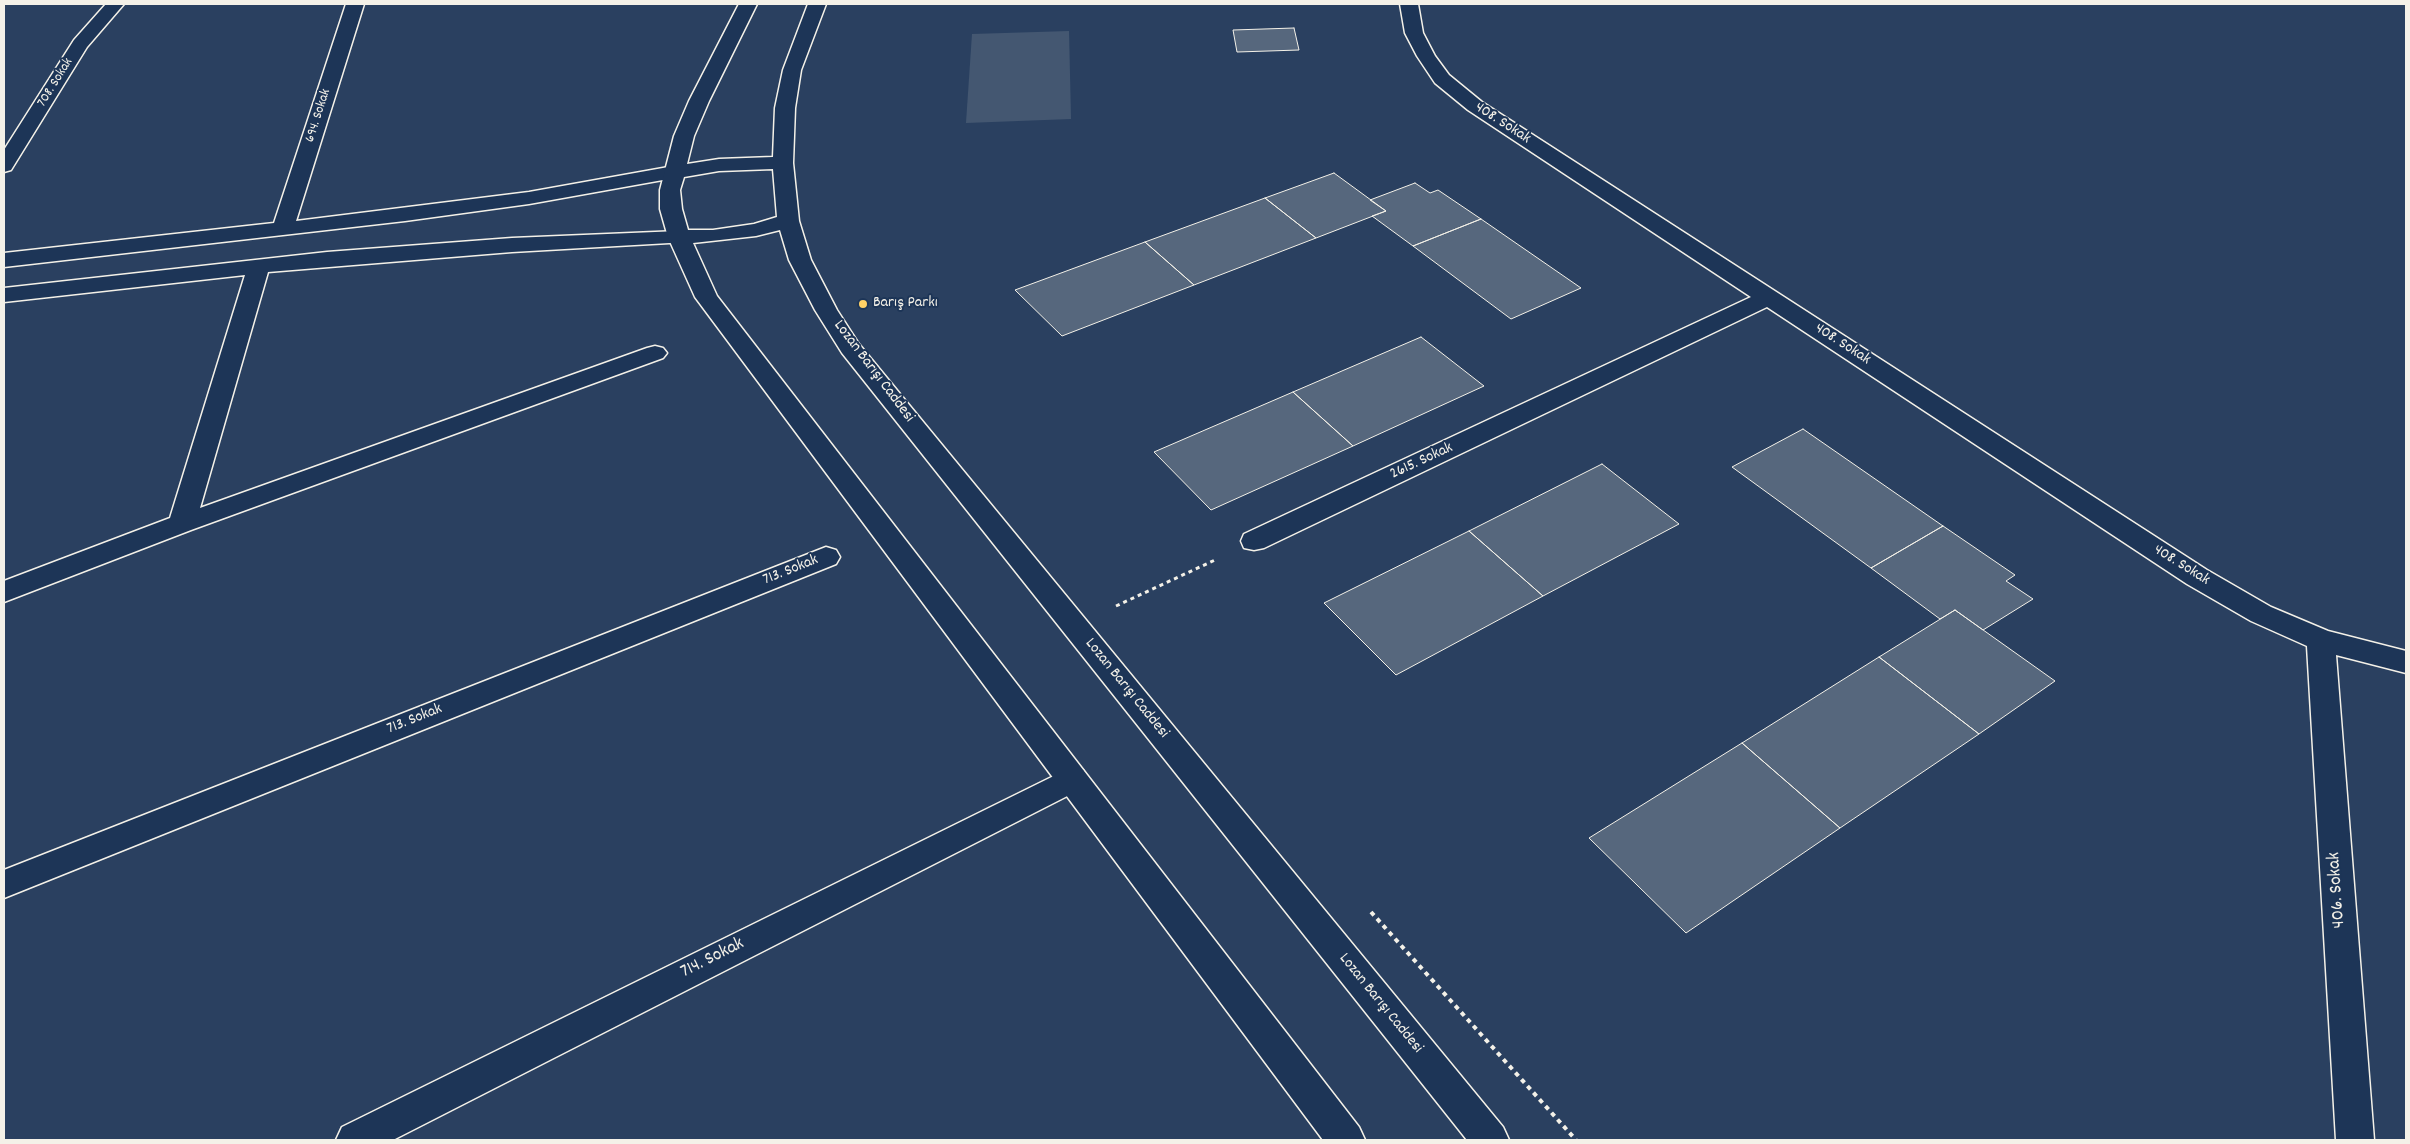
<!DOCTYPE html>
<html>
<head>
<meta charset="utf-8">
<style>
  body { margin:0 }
  #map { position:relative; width:2410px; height:1144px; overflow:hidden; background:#2a4060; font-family:Dekko,sans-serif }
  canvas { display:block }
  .frame { position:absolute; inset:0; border:5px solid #f4f1e8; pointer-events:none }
</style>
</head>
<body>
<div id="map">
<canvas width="2410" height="1144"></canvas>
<div class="frame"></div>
</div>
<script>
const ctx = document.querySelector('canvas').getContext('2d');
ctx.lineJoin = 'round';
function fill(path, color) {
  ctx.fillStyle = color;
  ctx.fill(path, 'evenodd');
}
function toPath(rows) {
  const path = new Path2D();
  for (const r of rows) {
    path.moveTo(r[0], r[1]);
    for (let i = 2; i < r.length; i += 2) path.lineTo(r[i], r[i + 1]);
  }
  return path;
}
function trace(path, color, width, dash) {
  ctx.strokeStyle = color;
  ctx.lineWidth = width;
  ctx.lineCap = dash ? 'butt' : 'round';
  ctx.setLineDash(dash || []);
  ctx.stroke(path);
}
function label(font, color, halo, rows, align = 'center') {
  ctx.font = font + ' Dekko,sans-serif';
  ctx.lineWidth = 4;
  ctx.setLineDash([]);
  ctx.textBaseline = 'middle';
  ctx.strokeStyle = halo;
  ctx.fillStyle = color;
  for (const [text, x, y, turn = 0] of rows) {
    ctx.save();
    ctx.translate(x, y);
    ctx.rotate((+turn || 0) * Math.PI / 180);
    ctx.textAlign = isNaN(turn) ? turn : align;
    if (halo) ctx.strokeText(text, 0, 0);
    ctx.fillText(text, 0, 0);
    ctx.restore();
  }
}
const green = toPath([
  [1069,31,1071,119,966,123,972,34]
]);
const building = toPath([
  [1294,28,1299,50,1237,52,1233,30,1294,28],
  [1334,173,1386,211,1316,238,1265,198,1334,173],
  [1415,183,1430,193,1438,190,1481,219,1413,246,1372,216,1386,211,1370,200,1415,183],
  [1265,198,1316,238,1194,285,1145,242,1265,198],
  [1481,219,1581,288,1511,319,1413,246,1481,219],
  [1145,242,1194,285,1062,336,1015,290,1145,242],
  [1421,337,1484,386,1353,446,1293,392,1421,337],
  [1293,392,1353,446,1211,510,1154,452,1293,392],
  [1803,429,1943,526,1871,568,1732,467,1803,429],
  [1602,464,1679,524,1543,596,1469,531,1602,464],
  [1943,526,2015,575,2006,581,2033,599,1983,630,1955,610,1940,619,1871,568,1943,526],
  [1469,531,1543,596,1396,675,1324,603,1469,531],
  [1955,610,2055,681,1979,734,1879,657,1955,610],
  [1879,657,1979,734,1840,828,1742,743,1879,657],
  [1742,743,1840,828,1686,933,1589,838,1742,743]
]);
const pathFar1 = toPath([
  [1116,606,1215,560]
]);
const path = toPath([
  [1371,912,1576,1140]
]);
const minor = toPath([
  [106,4,124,4,87,47,11,170,4,172,4,150,74,40,106,4],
  [346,4,364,4,296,221,529,192,674,166,681,168,684,172,681,176,674,178,529,204,405,221,4,267,4,253,274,223,346,4],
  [1400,4,1418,4,1423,33,1435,56,1449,75,1482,102,2207,570,2271,607,2328,631,2406,651,2406,673,2336,655,2374,1140,2336,1140,2307,646,2251,621,2187,584,1767,307,1264,548,1254,550,1244,548,1241,541,1244,534,1751,297,1468,110,1435,83,1417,56,1405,33,1400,4],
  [679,231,687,232,690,237,687,242,512,252,268,272,200,508,647,348,655,346,663,348,667,353,663,358,191,530,4,602,4,581,170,518,245,275,4,302,4,288,327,252,512,238,679,231],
  [826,547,836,550,840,557,836,564,4,898,4,870,826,547],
  [1072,767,1083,770,1088,779,1083,788,393,1140,336,1140,342,1127,1072,767]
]);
const major = toPath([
  [739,4,757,4,709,101,694,136,687,164,719,159,773,157,775,108,783,70,808,4,826,4,801,70,795,108,793,163,799,221,811,260,837,310,859,344,1503,1127,1509,1140,1467,1140,842,353,815,310,789,260,780,230,756,236,693,243,717,296,1359,1127,1365,1140,1323,1140,695,297,668,237,660,209,660,190,674,136,689,101,739,4],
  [773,169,777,217,754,224,713,230,688,230,682,209,680,190,684,177,719,171,773,169]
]);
const markers = [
  [863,304,5,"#ffd166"]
];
const farStreetnames = [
  ["708. Sokak",56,83,-58],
  ["694. Sokak",319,116,-72]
];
const streetNames = [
  ["408. Sokak",1502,124,33],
  ["408. Sokak",1842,345,33],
  ["Lozan Barışı Caddesi",873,372,53],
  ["2615. Sokak",1422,462,-25],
  ["408. Sokak",2181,566,32],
  ["713. Sokak",791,571,-22],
  ["Lozan Barışı Caddesi",1126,689,51],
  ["713. Sokak",415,720,-22],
  ["Lozan Barışı Caddesi",1380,1004,51]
];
const poiNames = [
  ["Barış Parkı",873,304]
];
const nearStreetnames = [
  ["406. Sokak",2338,890,-94],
  ["714. Sokak",713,959,-27]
];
fill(green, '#445771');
fill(building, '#56677d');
trace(building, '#f4f1e8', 1);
trace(minor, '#f4f1e8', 3);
trace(major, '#f4f1e8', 3);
trace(pathFar1, '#f4f1e8', 3, [4, 4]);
trace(path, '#f4f1e8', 4, [4.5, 4.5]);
fill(minor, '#1d3557');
fill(major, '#1d3557');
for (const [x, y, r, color] of markers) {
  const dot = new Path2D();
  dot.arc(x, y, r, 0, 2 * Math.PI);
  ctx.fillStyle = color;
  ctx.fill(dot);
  trace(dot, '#1d3557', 2);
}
label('14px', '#f4f1e8', '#1d3557', farStreetnames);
label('16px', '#f4f1e8', '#1d3557', streetNames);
label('16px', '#f4f1e8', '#1d3557', poiNames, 'left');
label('19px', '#f4f1e8', '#1d3557', nearStreetnames);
</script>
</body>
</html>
